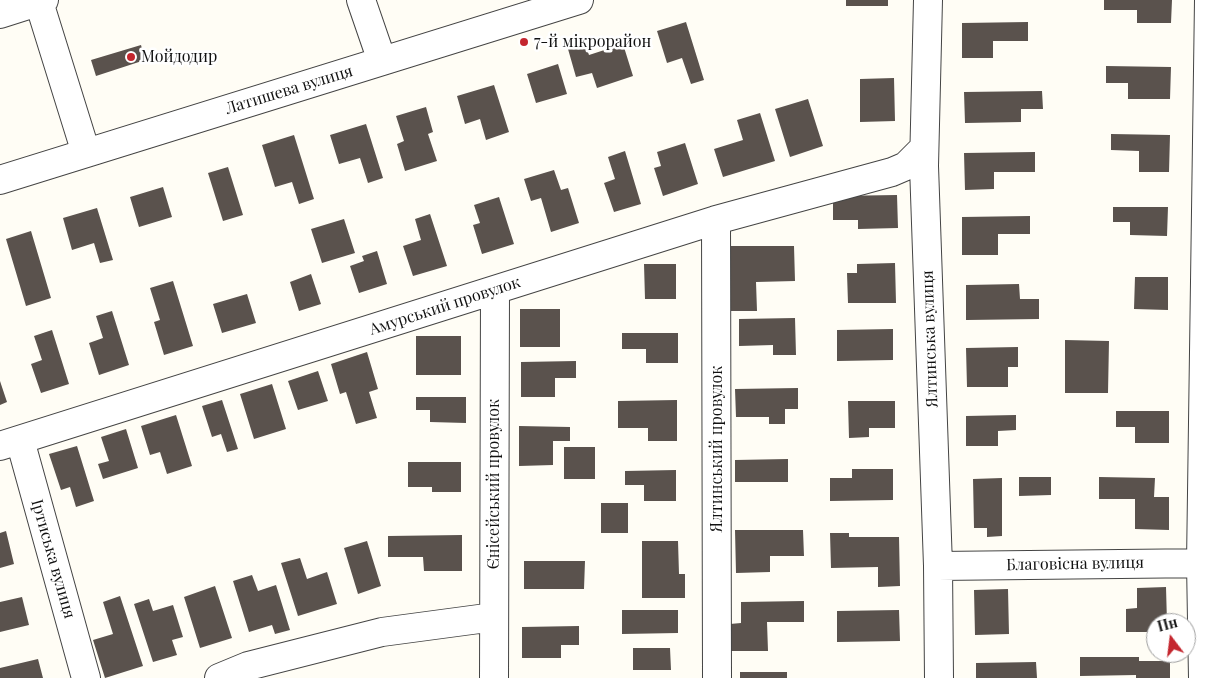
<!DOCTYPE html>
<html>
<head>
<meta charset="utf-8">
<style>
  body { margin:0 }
  #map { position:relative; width:1211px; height:678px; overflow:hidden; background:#fffdf5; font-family:"Playfair Display",serif }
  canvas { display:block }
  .north { position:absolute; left:1146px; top:613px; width:50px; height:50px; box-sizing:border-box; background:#fff; border:1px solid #a0a0a0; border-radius:50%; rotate:345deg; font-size:14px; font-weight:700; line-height:20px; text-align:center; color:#111 }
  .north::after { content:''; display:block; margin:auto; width:18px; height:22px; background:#c4262e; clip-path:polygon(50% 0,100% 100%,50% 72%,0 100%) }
</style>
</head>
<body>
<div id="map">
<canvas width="1211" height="678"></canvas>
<div class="north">Пн</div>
</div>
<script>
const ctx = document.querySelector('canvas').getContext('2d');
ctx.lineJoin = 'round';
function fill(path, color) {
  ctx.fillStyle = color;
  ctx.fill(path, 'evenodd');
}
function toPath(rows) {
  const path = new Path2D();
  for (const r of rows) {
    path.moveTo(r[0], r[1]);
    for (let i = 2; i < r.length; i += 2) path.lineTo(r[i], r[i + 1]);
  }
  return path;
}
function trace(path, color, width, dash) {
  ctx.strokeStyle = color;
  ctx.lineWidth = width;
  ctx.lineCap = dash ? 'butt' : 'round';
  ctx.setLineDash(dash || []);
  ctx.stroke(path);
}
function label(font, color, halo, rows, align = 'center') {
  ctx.font = font + ' "Playfair Display",serif';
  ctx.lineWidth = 5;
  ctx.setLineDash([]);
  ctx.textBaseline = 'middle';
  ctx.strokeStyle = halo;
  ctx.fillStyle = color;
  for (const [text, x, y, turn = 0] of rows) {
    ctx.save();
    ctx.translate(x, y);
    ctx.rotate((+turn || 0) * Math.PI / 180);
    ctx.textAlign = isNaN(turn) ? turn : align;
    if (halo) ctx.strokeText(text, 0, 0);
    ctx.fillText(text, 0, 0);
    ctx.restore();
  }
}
const building = toPath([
  [846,0,888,0,888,6,846,6],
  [1104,0,1172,0,1171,23,1137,23,1137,10,1104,10],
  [686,22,704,80,691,84,682,58,667,63,657,31],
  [1028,22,1028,41,993,41,993,58,962,58,962,23],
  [585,44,589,55,623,44,633,76,597,88,592,73,576,77,568,49],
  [141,45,145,60,96,76,91,60],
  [558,64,567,94,536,103,527,74],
  [1106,66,1171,67,1170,99,1128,99,1128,83,1106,83],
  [894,78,895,121,860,122,860,79],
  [494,85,509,132,486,140,480,119,465,124,457,96],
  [1042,91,1043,109,1021,109,1021,122,965,123,964,92],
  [808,99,823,146,790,157,775,109],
  [426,107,433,132,428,134,437,161,405,171,397,144,404,141,396,116],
  [760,113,775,161,723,177,714,149,743,140,737,120],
  [366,124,383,178,368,183,360,158,339,164,330,135],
  [1111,134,1170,135,1169,172,1139,172,1139,151,1111,150],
  [294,135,314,199,299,204,292,182,275,187,262,145],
  [685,143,698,184,663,196,654,168,661,166,657,152],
  [625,151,641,204,614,212,604,183,615,179,608,157],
  [1035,152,1035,172,994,172,994,189,965,190,964,153],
  [228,167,243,215,223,221,208,173],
  [554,170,561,190,568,188,579,223,551,232,541,198,531,201,524,179],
  [163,187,172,217,139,227,130,197],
  [897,195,898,228,858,229,858,220,833,220,833,196],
  [499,197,514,244,482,254,473,225,480,223,474,205],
  [1113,207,1168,207,1167,236,1130,235,1130,222,1113,222],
  [97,208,113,260,100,263,94,243,72,250,63,218],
  [430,214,447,266,413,276,403,246,421,240,415,219],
  [1030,216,1030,234,998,234,998,255,962,255,962,217],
  [344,219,355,253,322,263,311,229],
  [31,231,51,298,26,306,6,239],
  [728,246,794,246,795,281,756,282,757,311,729,311],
  [377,251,387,284,359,293,350,266,364,261,362,256],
  [895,263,896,303,848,303,847,273,857,273,857,264],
  [644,264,676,264,676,299,645,299],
  [311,274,321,304,299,311,290,282],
  [1135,277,1168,277,1168,310,1134,309],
  [173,281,193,346,164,355,154,322,160,320,150,288],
  [1019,284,1020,299,1039,299,1039,319,966,320,966,285],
  [247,294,256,323,222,333,213,304],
  [520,309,560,309,560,347,520,347],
  [112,311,129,365,99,375,89,343,103,338,96,316],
  [795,318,796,355,773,355,773,345,739,346,739,319],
  [893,329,893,360,837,361,837,330],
  [52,330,69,384,41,393,31,364,42,360,34,336],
  [622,333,678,333,678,363,646,363,646,349,622,349],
  [416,336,461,336,461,375,416,375],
  [1065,340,1109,341,1108,393,1065,393],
  [1018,347,1018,367,1008,367,1008,387,967,387,966,348],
  [367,352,378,389,369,392,377,418,356,424,346,392,340,394,331,364],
  [576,361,576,378,555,378,555,397,521,397,521,362],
  [318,371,328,401,298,410,288,381],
  [0,381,7,402,0,405],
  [272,384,286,429,254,439,240,394],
  [798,388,798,409,785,409,785,424,769,424,769,417,736,417,735,389],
  [416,397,466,397,466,423,430,422,430,410,416,410],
  [222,400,238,449,227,452,221,434,212,437,202,406],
  [677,400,677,441,648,441,648,428,618,428,618,401],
  [848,401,895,401,895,428,869,428,869,437,849,438],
  [1116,411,1169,411,1169,443,1135,443,1135,427,1116,427],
  [176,415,192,466,167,474,160,452,150,455,141,426],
  [1016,415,1016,430,998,431,998,446,966,446,966,416],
  [519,426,570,427,570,441,553,441,553,465,519,466],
  [126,429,138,468,103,479,98,464,109,461,101,437],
  [77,446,94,501,76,507,70,487,61,490,49,454],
  [564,447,595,447,595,479,564,479],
  [788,459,788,482,735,482,735,460],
  [408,462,461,462,461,492,432,492,432,487,408,487],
  [852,469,893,469,893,500,830,501,830,478,852,478],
  [676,470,676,501,644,501,644,485,625,485,625,471],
  [1019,477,1051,477,1051,495,1019,496],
  [1099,477,1155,478,1154,497,1169,497,1169,530,1135,529,1135,499,1099,499],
  [1002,478,1002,536,987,537,987,528,974,528,973,479],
  [601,503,628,503,628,533,601,533],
  [735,530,803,530,804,556,770,556,770,572,736,573],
  [6,531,14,564,0,568,0,533],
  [830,533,849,533,849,537,899,537,900,586,878,587,878,567,831,568],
  [462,535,462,571,424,571,423,557,388,557,388,536],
  [367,541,381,586,358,594,344,548],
  [642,541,678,541,679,574,685,574,685,598,642,598],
  [300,558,307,579,327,572,337,604,298,616,281,563],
  [524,561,585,561,584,589,524,589],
  [252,575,258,591,276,585,290,630,275,634,272,625,249,632,233,581],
  [215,586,232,638,200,648,184,597],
  [1166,587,1167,623,1156,623,1156,632,1126,632,1126,609,1137,608,1137,588],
  [1008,589,1009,634,975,635,974,590],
  [120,596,143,666,105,678,93,640,113,634,103,602],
  [22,597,29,625,0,632,0,602],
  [149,599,153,611,173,605,183,637,172,640,177,655,153,662,134,604],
  [804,601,804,622,767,622,768,651,731,651,730,624,741,623,741,602],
  [622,610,678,610,678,633,622,634],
  [899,610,900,641,837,642,837,611],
  [579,626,579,645,561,645,561,658,522,658,522,627],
  [633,648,670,648,671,670,633,670],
  [1080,657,1139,657,1139,661,1170,661,1170,678,1136,678,1136,675,1080,676],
  [38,659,43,678,0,678,0,668],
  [1036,662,1037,678,976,678,976,663],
  [740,672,787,672,787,678,740,678]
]);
const minor = toPath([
  [361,0,382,61],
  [928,0,924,166,938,566,939,678],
  [39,2,86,153],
  [0,14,44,0],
  [0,180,579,0],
  [716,220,717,678],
  [20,440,86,678],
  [0,446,716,220,892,172,906,166,924,148],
  [938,566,1211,563],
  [219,678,248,666,382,632,494,617],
  [494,678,495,290],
  [1203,678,1201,563,1209,0]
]);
const markers = [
  [524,42,5,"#c4262e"],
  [131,57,5,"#c4262e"]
];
const poiNames = [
  ["7-й мікрорайон",534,42],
  ["Мойдодир",141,57]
];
const streetNames = [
  ["Латишева вулиця",289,90,-17],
  ["Амурський провулок",445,306,-18],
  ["Ялтинська вулиця",930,339,-92],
  ["Ялтинський провулок",717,449,-90],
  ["Єнісейський провулок",494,484,-90],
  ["Іртиська вулиця",53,559,74],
  ["Благовісна вулиця",1075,564,-1]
];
fill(building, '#5a524d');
trace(minor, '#444', 30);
trace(minor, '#fff', 28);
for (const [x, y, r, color] of markers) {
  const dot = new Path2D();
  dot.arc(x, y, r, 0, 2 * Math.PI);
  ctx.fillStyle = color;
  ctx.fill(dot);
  trace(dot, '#fff', 2);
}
label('16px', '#111', '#fff', poiNames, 'left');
label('16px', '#111', '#fff', streetNames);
</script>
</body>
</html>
